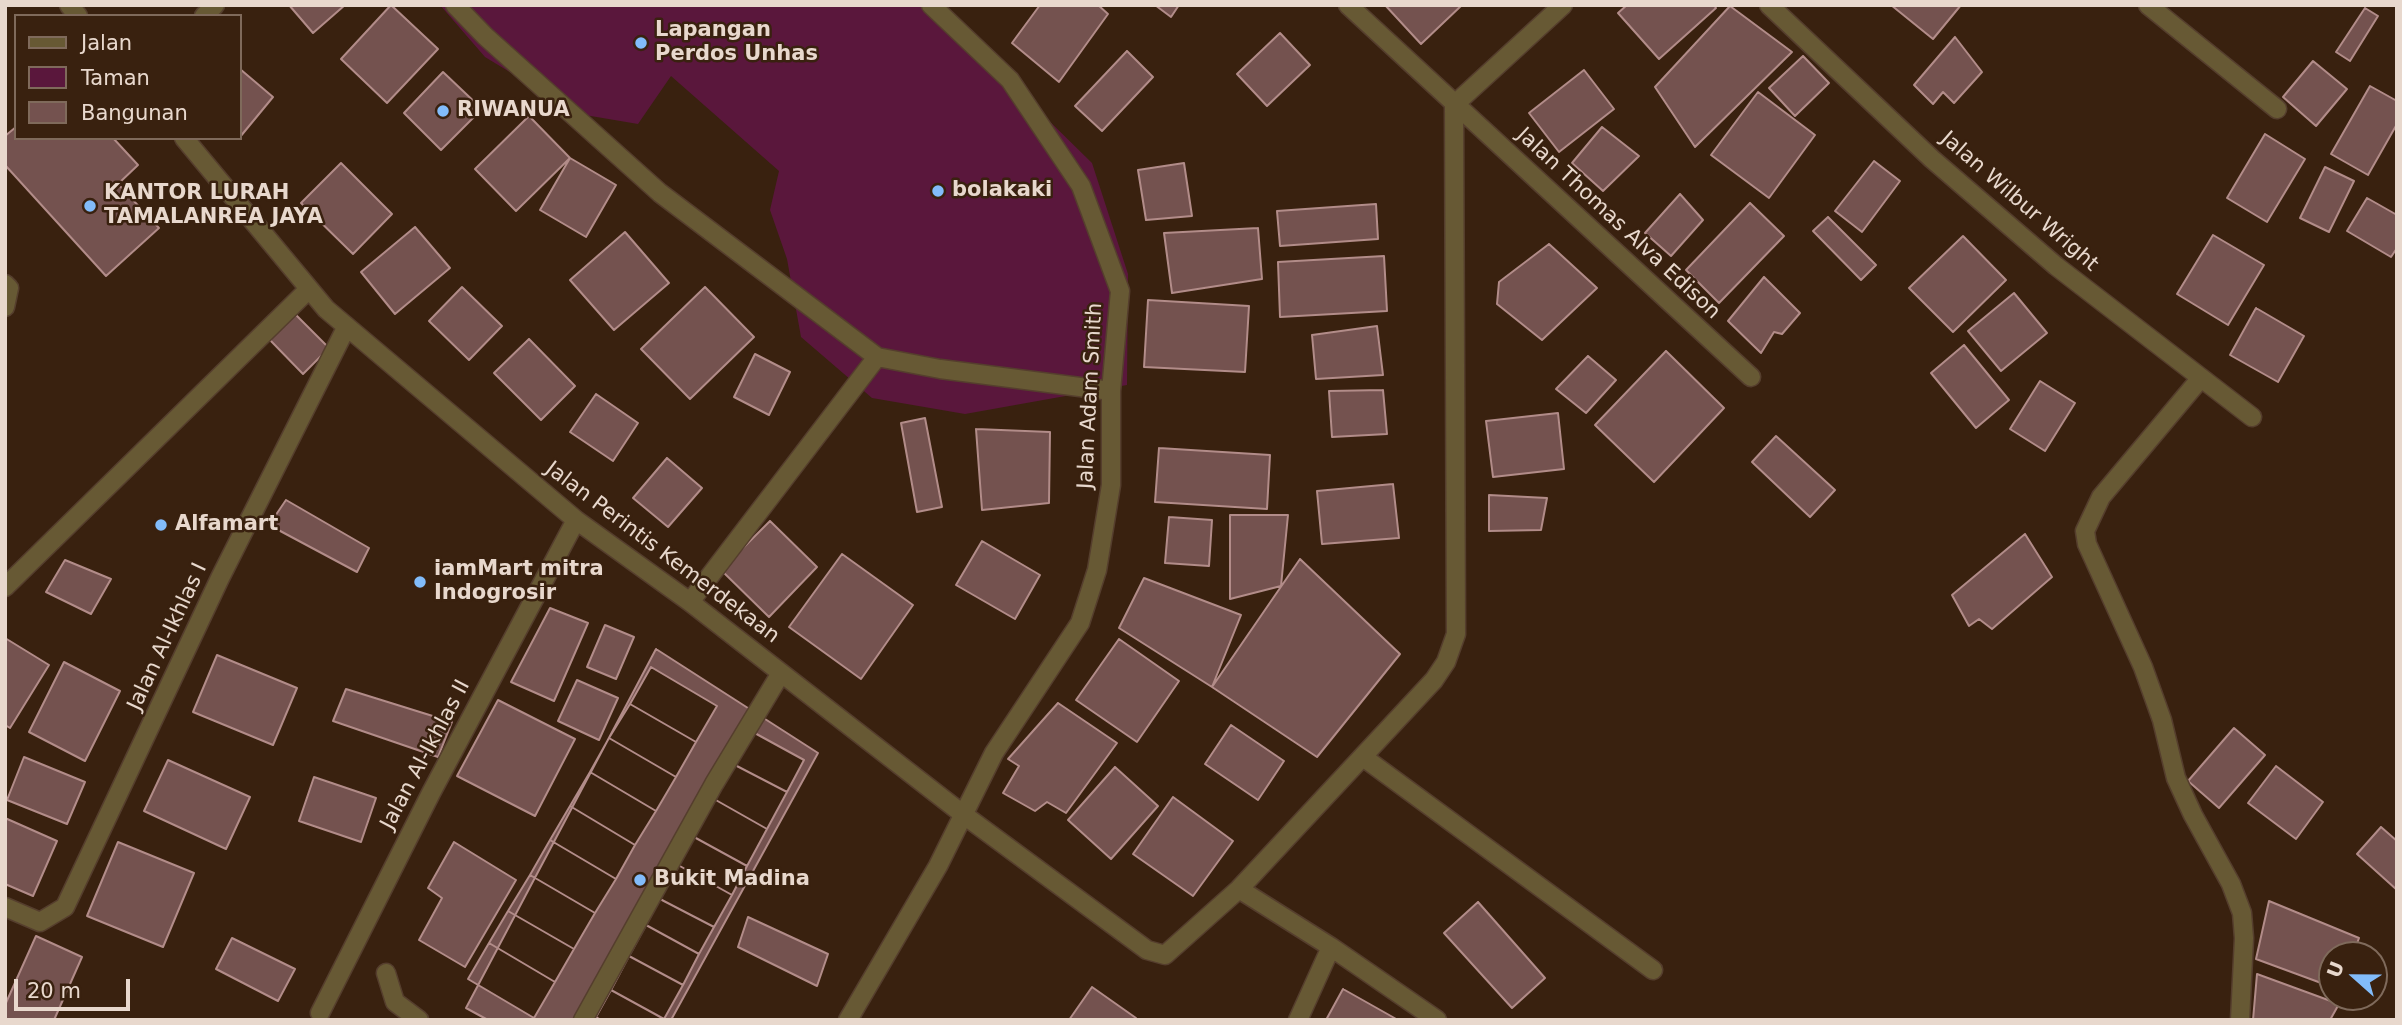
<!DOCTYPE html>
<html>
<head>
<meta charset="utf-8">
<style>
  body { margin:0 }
  #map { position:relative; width:2402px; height:1025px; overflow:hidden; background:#39210f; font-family:"DejaVu Sans",sans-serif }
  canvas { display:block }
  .frame { position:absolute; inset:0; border:7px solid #e8d8cd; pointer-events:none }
  .legend { position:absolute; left:14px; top:14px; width:228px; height:126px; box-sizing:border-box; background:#39210f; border:2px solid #7f6a5b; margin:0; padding:9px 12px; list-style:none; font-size:21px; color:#e8d8cd }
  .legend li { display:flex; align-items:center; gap:14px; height:35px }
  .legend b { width:35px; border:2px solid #7f6a5b }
  .north { position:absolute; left:2318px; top:941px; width:70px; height:70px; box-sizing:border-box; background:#39210f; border:2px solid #7f6a5b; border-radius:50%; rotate:291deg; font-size:19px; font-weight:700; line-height:28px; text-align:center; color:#e8d8cd }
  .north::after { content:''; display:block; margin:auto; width:24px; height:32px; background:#82bcfa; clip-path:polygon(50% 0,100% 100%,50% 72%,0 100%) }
  .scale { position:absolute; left:14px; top:979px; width:116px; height:32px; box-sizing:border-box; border:4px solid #e8d8cd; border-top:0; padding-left:9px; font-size:21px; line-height:24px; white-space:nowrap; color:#e8d8cd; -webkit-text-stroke:5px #39210f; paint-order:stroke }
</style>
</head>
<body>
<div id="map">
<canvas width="2402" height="1025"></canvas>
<div class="frame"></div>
<ul class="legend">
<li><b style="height:9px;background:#675934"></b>Jalan</li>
<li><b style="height:19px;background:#5a173c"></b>Taman</li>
<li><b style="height:19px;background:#74524f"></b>Bangunan</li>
</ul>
<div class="north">U</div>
<div class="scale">20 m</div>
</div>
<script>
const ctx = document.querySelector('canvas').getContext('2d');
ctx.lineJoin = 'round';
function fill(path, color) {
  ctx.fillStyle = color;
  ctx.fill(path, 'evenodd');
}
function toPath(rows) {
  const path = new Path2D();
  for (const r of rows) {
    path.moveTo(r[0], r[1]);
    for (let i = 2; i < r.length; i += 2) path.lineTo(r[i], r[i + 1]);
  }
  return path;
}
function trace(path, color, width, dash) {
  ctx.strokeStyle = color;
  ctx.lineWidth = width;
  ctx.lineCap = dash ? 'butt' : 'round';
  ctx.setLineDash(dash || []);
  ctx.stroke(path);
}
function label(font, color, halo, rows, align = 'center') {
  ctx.font = font + ' "DejaVu Sans",sans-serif';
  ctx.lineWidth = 5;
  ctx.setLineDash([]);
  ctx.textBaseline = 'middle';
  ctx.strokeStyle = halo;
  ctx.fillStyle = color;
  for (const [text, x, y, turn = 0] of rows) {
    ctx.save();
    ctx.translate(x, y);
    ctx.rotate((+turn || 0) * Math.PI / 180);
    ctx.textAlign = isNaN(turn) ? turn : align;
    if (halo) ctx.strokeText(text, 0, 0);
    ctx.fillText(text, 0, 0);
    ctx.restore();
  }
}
const green = toPath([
  [440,5,931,5,1092,163,1128,274,1127,385,965,414,872,398,801,337,787,259,770,210,779,171,671,76,638,124,579,114,485,57]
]);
const building = toPath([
  [289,5,345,5,313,33,289,5],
  [391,5,438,49,387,103,341,59,391,5],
  [1040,5,1098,5,1108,14,1059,82,1012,43,1040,5],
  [1155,5,1179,5,1171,17,1155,5],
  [1385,5,1462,5,1421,44,1385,5],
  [1627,5,1714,5,1716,8,1659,59,1618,13,1627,5],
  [1891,5,1961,5,1933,39,1891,5],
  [1730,6,1792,52,1695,147,1655,87,1730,6],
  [2365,8,2378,16,2350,61,2336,52,2365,8],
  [1280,33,1310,65,1267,106,1237,74,1280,33],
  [1955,37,1982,72,1954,103,1943,92,1933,104,1914,85,1955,37],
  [1127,51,1153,77,1102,131,1075,106,1127,51],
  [1803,56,1829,83,1795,116,1769,88,1803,56],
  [2313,61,2347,89,2316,126,2283,97,2313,61],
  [240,69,273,97,240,137,240,69],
  [1584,70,1614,109,1559,152,1529,113,1584,70],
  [443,72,482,109,441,150,404,113,443,72],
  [2370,86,2397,101,2397,124,2368,175,2331,154,2370,86],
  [1758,92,1815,135,1769,198,1711,155,1758,92],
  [529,116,570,158,516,211,475,169,529,116],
  [16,127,16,138,113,138,138,165,118,184,159,228,106,276,5,165,5,136,16,127],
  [1602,127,1639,156,1603,191,1572,163,1602,127],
  [2265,134,2305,159,2267,222,2227,198,2265,134],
  [570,158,616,185,586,237,540,210,570,158],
  [1874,161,1900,181,1862,232,1835,211,1874,161],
  [341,163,392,214,353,254,301,203,341,163],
  [1184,163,1192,216,1146,220,1138,170,1184,163],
  [2325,167,2354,181,2329,232,2300,218,2325,167],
  [1680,194,1703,220,1671,256,1645,233,1680,194],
  [2367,198,2397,215,2397,248,2391,257,2347,231,2367,198],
  [1750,203,1784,236,1719,303,1686,270,1750,203],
  [1376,204,1378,239,1280,246,1277,211,1376,204],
  [1828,217,1876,265,1861,280,1813,231,1828,217],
  [415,227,450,268,395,314,361,272,415,227],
  [1258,228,1262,279,1172,293,1164,233,1258,228],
  [625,232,669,283,614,330,570,280,625,232],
  [2213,235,2264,265,2228,325,2177,294,2213,235],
  [1963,236,2006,280,1953,332,1909,288,1963,236],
  [1549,244,1597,288,1542,340,1497,304,1499,282,1549,244],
  [1384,256,1387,311,1280,317,1278,262,1384,256],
  [1764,277,1800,313,1782,334,1774,332,1761,353,1728,321,1764,277],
  [462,287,502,326,469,360,429,321,462,287],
  [705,287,754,337,690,399,641,349,705,287],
  [2014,293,2047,333,2001,371,1968,331,2014,293],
  [1148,300,1249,306,1245,372,1144,367,1148,300],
  [2256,308,2304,336,2278,382,2230,355,2256,308],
  [295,314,329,348,303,374,269,339,295,314],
  [1377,326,1383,375,1316,379,1312,335,1377,326],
  [529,339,575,386,541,420,494,373,529,339],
  [1964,345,2009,400,1976,428,1931,373,1964,345],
  [1666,351,1724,408,1654,482,1595,425,1666,351],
  [755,354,790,372,769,415,734,397,755,354],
  [1588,356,1616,380,1586,413,1556,389,1588,356],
  [2040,381,2075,403,2045,451,2010,429,2040,381],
  [1383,390,1387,434,1332,437,1329,391,1383,390],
  [596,394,638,423,613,461,570,432,596,394],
  [1558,413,1564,469,1493,477,1486,421,1558,413],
  [925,418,942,507,917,512,901,423,925,418],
  [976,429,1050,432,1049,503,982,510,976,429],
  [1776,436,1835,490,1810,517,1752,462,1776,436],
  [1159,448,1270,455,1267,509,1155,502,1159,448],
  [667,458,702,488,668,527,633,498,667,458],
  [1393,484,1399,538,1322,544,1317,491,1393,484],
  [1489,495,1547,498,1541,530,1489,531,1489,495],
  [286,500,369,548,357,572,269,525,286,500],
  [1230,515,1288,515,1281,586,1230,599,1230,515],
  [1169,517,1212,520,1209,566,1165,563,1169,517],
  [770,521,817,567,769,617,721,570,770,521],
  [2025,534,2052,577,1992,629,1979,619,1969,626,1952,595,2025,534],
  [982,541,1040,575,1015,619,956,585,982,541],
  [842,554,913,605,861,679,789,627,842,554],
  [1300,559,1400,654,1317,757,1212,687,1300,559],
  [65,560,111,579,91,614,46,592,65,560],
  [1144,578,1241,615,1212,687,1119,628,1144,578],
  [550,608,588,623,554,701,511,682,550,608],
  [605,625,634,637,616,679,587,667,605,625],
  [5,638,49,665,10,728,5,725,5,638],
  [1119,639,1179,681,1137,742,1076,700,1119,639],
  [656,649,818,753,671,1020,488,1020,466,1008,656,649],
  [217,655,297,688,273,745,193,712,217,655],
  [64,662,120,691,85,761,29,732,64,662],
  [651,667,717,706,696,742,630,704,651,667],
  [577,680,618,698,599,740,558,721,577,680],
  [346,689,452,722,438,757,333,721,346,689],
  [498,700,575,739,535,816,457,776,498,700],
  [1058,703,1117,743,1066,813,1047,802,1035,811,1003,793,1019,766,1008,759,1058,703],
  [630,704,696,742,676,777,609,738,630,704],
  [1231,725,1284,761,1258,800,1205,764,1231,725],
  [2234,728,2265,755,2219,808,2188,781,2234,728],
  [751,731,804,760,787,792,733,764,751,731],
  [609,738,676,777,656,811,590,772,609,738],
  [24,757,85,782,67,824,7,800,24,757],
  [168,760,250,797,226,849,144,811,168,760],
  [733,764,787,792,767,829,714,799,733,764],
  [2276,766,2323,802,2296,839,2248,803,2276,766],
  [1115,767,1158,806,1111,859,1068,820,1115,767],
  [590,772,656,811,635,845,570,806,590,772],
  [314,777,376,798,361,842,299,821,314,777],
  [1173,797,1233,841,1193,896,1133,854,1173,797],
  [714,799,767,829,747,866,694,837,714,799],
  [570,806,635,845,616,879,550,840,570,806],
  [5,818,57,841,33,896,5,884,5,818],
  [2381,827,2397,841,2397,890,2357,854,2381,827],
  [694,837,747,866,732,895,678,865,694,837],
  [550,840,616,879,595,913,530,875,550,840],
  [118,842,194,873,163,947,87,916,118,842],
  [454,842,516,880,465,967,419,940,442,898,428,888,454,842],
  [678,865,732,895,714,927,660,899,678,865],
  [530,875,595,913,574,949,508,911,530,875],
  [660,899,714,927,699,954,646,925,660,899],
  [2269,901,2359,938,2353,955,2332,955,2332,987,2256,959,2269,901],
  [1478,902,1545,978,1512,1008,1444,933,1478,902],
  [508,911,574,949,555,982,489,943,508,911],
  [748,917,828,954,817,986,738,947,748,917],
  [646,925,699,954,683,985,629,956,646,925],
  [36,936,82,957,54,1020,5,1020,5,1005,36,936],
  [232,938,295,969,278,1001,216,969,232,938],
  [489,943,555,982,534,1018,468,979,489,943],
  [629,956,683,985,664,1019,611,990,629,956],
  [2257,974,2339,1004,2330,1020,2253,1020,2257,974],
  [1092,987,1136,1018,1135,1020,1069,1020,1092,987],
  [1343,989,1398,1020,1326,1020,1343,989],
  [611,990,664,1019,664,1020,601,1020,596,1017,611,990]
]);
const minor = toPath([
  [69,5,78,16],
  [455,5,485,36,660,193,877,357,940,369,1111,391],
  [1348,5,1751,377],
  [1769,5,1932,159,2056,266,2252,417],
  [2148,5,2277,109],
  [204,16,215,5],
  [1454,105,1563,5],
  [184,138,326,309,576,520,690,602,964,815,1147,950,1165,955,1239,889,1434,680,1446,662,1456,634,1454,105],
  [5,284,9,288,5,307],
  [2200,379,2101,497,2085,531,2087,544,2143,667,2162,720,2176,778,2193,815,2231,884,2242,913,2244,938,2240,1020],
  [5,587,308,290],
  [690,602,877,357],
  [1363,757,1653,970],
  [1239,889,1331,947,1298,1020],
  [5,907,40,922,65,907,220,578,346,328],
  [1331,947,1437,1020],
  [386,973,395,1002,419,1020],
  [320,1013,431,793,576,520],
  [583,1020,714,784,781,673],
  [848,1020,938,866,994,753,1080,623,1097,570,1111,485,1111,391,1120,291,1081,186,1010,80,931,5]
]);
const markers = [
  [641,43,7,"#82bcfa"],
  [443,111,7,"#82bcfa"],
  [938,191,7,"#82bcfa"],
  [90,206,7,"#82bcfa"],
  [161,525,7,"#82bcfa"],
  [420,582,7,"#82bcfa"],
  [640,880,7,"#82bcfa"]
];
const poiNames = [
  ["Lapangan",655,31],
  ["Perdos Unhas",655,55],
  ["RIWANUA",457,111],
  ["bolakaki",952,191],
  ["KANTOR LURAH",104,194],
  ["TAMALANREA JAYA",104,218],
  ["Alfamart",175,525],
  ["iamMart mitra",434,570],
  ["Indogrosir",434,594],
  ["Bukit Madina",654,880]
];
const streetNames = [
  ["Jalan Wilbur Wright",2019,202,41],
  ["Jalan Thomas Alva Edison",1618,224,43],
  ["Jalan Adam Smith",1091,396,-87],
  ["Jalan Perintis Kemerdekaan",662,553,37],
  ["Jalan Al-Ikhlas I",168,637,-65],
  ["Jalan Al-Ikhlas II",426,755,-62]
];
fill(green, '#5a173c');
fill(building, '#74524f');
trace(building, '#b28c89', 2);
trace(minor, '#553e2d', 21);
trace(minor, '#675934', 18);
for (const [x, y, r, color] of markers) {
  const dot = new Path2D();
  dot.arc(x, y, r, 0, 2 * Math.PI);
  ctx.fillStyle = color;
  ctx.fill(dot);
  trace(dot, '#39210f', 2.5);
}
label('bold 21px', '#e8d8cd', '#39210f', poiNames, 'left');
label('21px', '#e8d8cd', '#39210f', streetNames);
</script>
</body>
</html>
